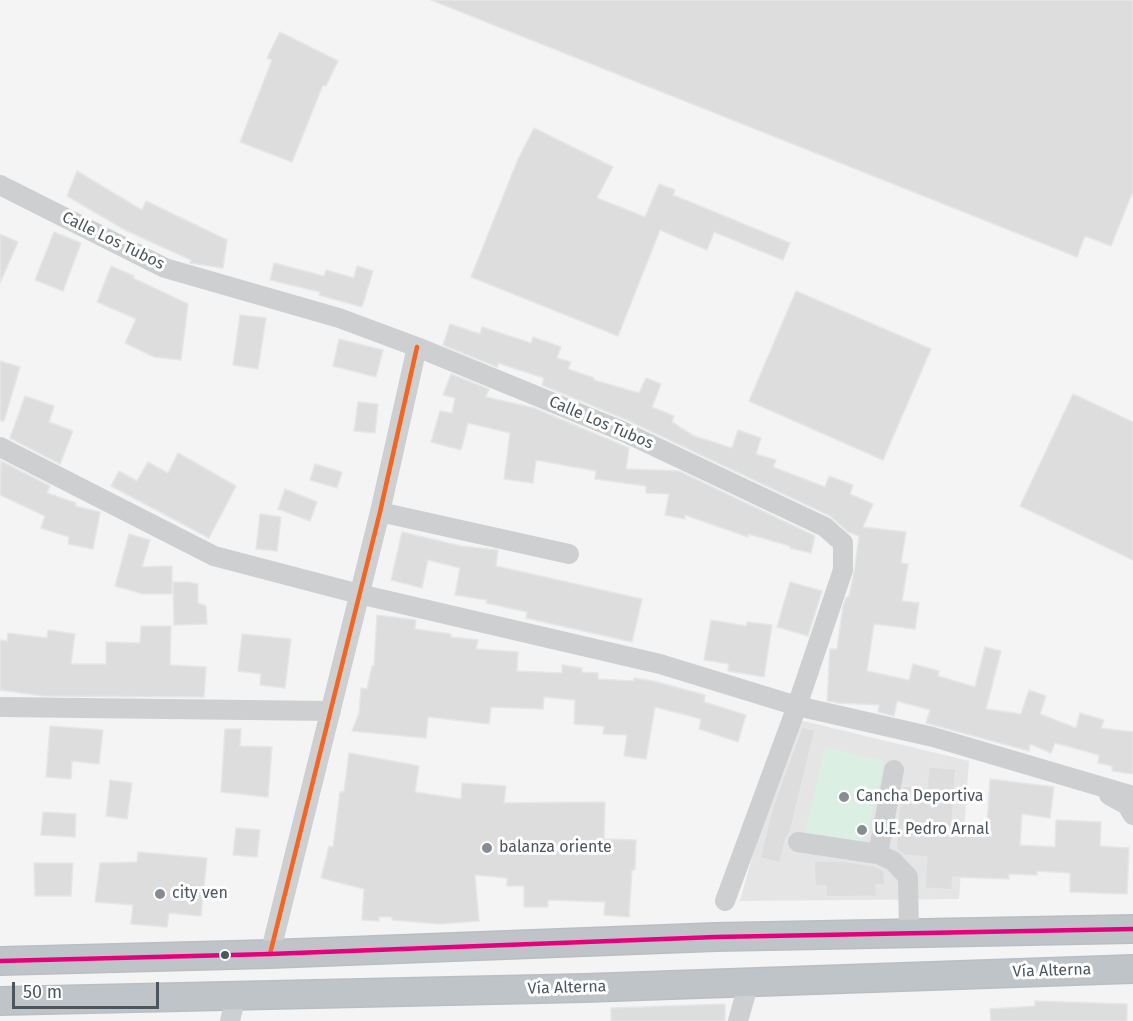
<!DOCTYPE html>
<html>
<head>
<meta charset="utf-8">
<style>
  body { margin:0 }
  #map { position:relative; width:1133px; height:1021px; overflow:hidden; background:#f4f4f4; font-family:"Fira Sans",sans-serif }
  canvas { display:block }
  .scale { position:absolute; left:12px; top:982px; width:147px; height:27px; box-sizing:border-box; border:3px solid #4c565f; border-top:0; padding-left:8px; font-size:18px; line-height:21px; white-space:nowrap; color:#4c565f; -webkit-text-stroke:4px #fff; paint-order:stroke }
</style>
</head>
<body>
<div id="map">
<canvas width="1133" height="1021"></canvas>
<div class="scale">50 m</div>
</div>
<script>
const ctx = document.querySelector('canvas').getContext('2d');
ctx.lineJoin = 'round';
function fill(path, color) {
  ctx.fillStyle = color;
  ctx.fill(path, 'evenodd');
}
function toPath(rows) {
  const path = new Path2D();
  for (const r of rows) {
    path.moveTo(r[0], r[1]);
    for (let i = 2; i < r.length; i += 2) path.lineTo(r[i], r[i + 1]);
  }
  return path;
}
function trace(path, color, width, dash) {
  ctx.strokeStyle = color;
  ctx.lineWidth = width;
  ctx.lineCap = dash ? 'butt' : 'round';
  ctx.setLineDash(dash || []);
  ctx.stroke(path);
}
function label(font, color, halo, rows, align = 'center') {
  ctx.font = font + ' "Fira Sans",sans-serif';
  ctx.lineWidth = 6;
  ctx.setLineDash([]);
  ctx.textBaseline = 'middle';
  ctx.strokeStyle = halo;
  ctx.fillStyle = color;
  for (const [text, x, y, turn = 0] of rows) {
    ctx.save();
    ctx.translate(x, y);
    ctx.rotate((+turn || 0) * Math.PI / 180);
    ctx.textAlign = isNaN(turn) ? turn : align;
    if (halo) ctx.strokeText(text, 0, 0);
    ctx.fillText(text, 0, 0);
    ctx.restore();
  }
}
const education = toPath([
  [791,718,969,761,959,899,740,901]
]);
const green = toPath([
  [825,747,884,761,864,847,805,833]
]);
const building = toPath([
  [431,0,1133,0,1133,191,1111,246,1085,236,1077,257,431,0],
  [280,32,338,61,326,86,323,85,292,162,240,142,272,60,267,58,280,32],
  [534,128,613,167,597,198,645,217,659,184,675,190,673,195,790,243,783,260,714,232,707,250,660,230,618,336,471,277,518,159,534,128],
  [77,171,142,210,146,201,227,240,223,268,190,263,191,260,125,230,67,196,77,171],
  [54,232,81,243,63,291,35,280,54,232],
  [0,234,18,242,0,283,0,234],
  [274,263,324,276,326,270,354,278,357,266,373,271,362,307,319,295,320,292,270,280,274,263],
  [111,266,134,276,133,278,188,304,181,360,154,357,125,343,136,319,97,302,111,266],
  [796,291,931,349,883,460,749,401,796,291],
  [240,315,266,318,258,369,233,365,240,315],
  [450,324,480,334,482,327,531,343,533,337,561,347,557,358,571,362,568,369,594,378,594,380,639,393,646,378,661,384,652,407,674,416,672,422,694,436,732,448,738,430,761,438,756,454,776,460,773,467,825,487,829,476,853,485,850,494,873,504,863,527,906,532,901,563,908,564,902,601,919,603,915,629,874,624,867,671,909,680,913,664,939,671,938,676,975,687,985,647,1001,651,986,709,1021,714,1029,690,1046,696,1040,714,1076,728,1080,713,1104,720,1101,728,1133,732,1133,774,1112,771,1112,766,1098,763,1099,755,1055,743,1051,753,1030,744,1029,751,926,723,930,710,897,701,894,716,878,712,879,705,839,703,827,701,830,649,837,649,843,606,846,598,849,596,854,573,859,536,848,532,830,516,627,420,542,385,544,378,498,363,497,367,443,345,450,324],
  [339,339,383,350,376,377,333,366,339,339],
  [0,361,20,367,4,421,0,421,0,361],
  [451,374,489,389,486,397,534,408,629,448,626,469,679,471,815,536,811,553,790,548,790,546,748,534,748,537,685,515,685,519,665,515,669,494,646,493,646,486,595,479,596,471,536,460,533,483,504,479,510,433,468,423,461,450,431,442,440,411,452,413,455,398,443,395,451,374],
  [1073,394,1133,422,1133,560,1020,506,1073,394],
  [25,396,54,406,49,422,73,431,60,464,10,438,25,396],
  [358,402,378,404,375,433,354,431,358,402],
  [178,453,236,486,209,538,111,486,119,471,137,481,148,462,168,473,178,453],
  [1,461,50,486,47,493,76,503,75,506,100,512,93,549,68,544,69,537,41,528,45,516,0,495,1,461],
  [315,464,342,472,337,488,310,480,315,464],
  [285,489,317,502,310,521,278,509,285,489],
  [260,514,281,517,277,551,256,549,260,514],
  [402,532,461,546,498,550,496,566,642,599,632,642,526,618,527,612,486,603,487,600,455,595,460,568,428,560,422,588,391,580,402,532],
  [129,534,150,540,142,567,172,566,172,594,143,594,115,586,129,534],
  [173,582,187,582,198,584,198,603,206,606,207,624,174,625,173,582],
  [790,582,822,591,808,636,777,627,790,582],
  [377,615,416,620,415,629,451,634,451,637,478,640,476,649,518,652,517,671,562,673,562,665,582,668,582,672,598,673,598,679,634,681,634,678,653,681,705,695,704,702,746,715,738,742,699,729,701,719,655,707,646,759,624,756,627,735,603,734,604,726,574,724,575,700,544,697,543,709,491,707,489,724,428,717,426,738,352,731,359,713,361,688,367,689,372,666,374,666,377,615],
  [711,620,746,626,747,622,772,625,764,677,728,671,729,664,704,660,711,620],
  [141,626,171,626,170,665,206,667,204,697,43,696,0,690,0,640,7,641,8,633,47,638,48,630,75,634,71,664,106,664,106,642,140,643,141,626],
  [242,634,291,639,285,688,260,685,261,674,238,671,242,634],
  [50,726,103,730,99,764,72,761,71,779,46,777,50,726],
  [802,727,815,730,790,833,786,838,780,863,760,858,772,809,802,727],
  [225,729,241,729,240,746,272,747,268,797,221,792,225,729],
  [349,753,419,766,415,792,461,799,462,783,506,786,504,803,605,802,604,839,636,840,635,870,632,870,629,917,604,915,605,902,548,900,548,907,524,907,524,886,507,886,507,878,475,875,479,921,440,924,392,920,392,917,379,917,379,921,362,920,364,889,321,878,329,846,333,847,340,792,344,792,349,753],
  [929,767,956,769,952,824,987,825,990,779,1054,787,1050,818,1022,814,1020,845,1055,847,1056,820,1101,822,1100,846,1129,848,1127,894,1070,892,1070,873,1037,871,1037,875,1009,874,1009,879,953,877,952,890,925,888,927,857,904,855,896,849,899,810,903,786,927,788,929,767],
  [110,780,132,783,127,819,106,816,110,780],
  [43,812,76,814,75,837,41,835,43,812],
  [236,828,260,830,257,857,233,855,236,828],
  [138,852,207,858,201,916,169,913,167,927,131,924,133,905,95,902,100,863,137,862,138,852],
  [814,861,842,861,874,866,884,870,885,885,876,885,877,896,826,897,826,886,815,886,814,861],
  [34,863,73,863,71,896,35,896,34,863],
  [1035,1001,1127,1004,1127,1021,991,1021,990,1009,1035,1006,1035,1001],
  [725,1004,725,1021,611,1021,611,1008,725,1004]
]);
const minor = toPath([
  [0,185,165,268,339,318,417,347,622,431,825,527,843,543,843,570,797,706,725,901],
  [0,447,214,556,359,594,660,664,797,706,933,737,1133,796],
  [380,512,569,554],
  [0,707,331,711],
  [1109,795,1127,805,1133,815],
  [798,842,878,854,893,861,908,877,909,933],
  [878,854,894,770],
  [270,954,380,512,417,347],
  [230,1021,236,996],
  [738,1021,749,982]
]);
const highway = toPath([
  [0,961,270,954,716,937,1133,929],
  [0,1001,585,988,1133,969]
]);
const bus1 = toPath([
  [270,954,380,512,417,347]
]);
const bus2 = toPath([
  [0,961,270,954,716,937,1133,929]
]);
const markers = [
  [844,797,6,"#878d93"],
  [862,830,6,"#878d93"],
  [487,848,6,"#878d93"],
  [160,894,6,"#878d93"],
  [225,955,5,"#4c565f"]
];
const streetNames = [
  ["Calle Los Tubos",113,241,26],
  ["Calle Los Tubos",601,423,23],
  ["Vía Alterna",1052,971,-2],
  ["Vía Alterna",567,988,-2]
];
const poiNames = [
  ["Cancha Deportiva",856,797],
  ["U.E. Pedro Arnal",874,830],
  ["balanza oriente",499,848],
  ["city ven",172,894]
];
fill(education, '#e6e5e5');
fill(green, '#dbf0e3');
fill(building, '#ddddde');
trace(building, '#e5e6e6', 1.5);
trace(highway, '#b9bec2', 30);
trace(minor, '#cecfd1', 20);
trace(highway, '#bfc4c8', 27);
trace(bus1, '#f26522', 4.5);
trace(bus2, '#e5007d', 4.5);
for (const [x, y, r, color] of markers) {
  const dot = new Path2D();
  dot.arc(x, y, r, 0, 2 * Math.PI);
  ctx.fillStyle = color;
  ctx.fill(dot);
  trace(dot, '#fff', 2);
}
label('16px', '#4c565f', '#fff', streetNames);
label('16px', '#4c565f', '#fff', poiNames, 'left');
</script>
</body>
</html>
